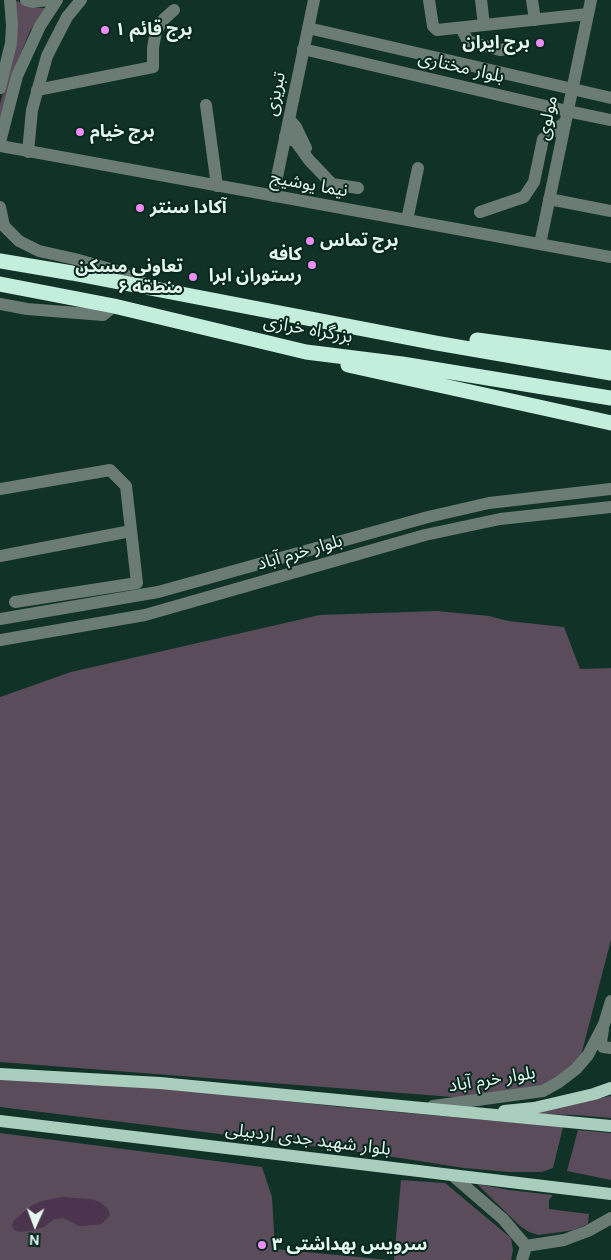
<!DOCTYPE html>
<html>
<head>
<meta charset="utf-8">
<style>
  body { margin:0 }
  #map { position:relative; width:611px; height:1260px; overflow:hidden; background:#113226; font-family:"DM Sans",sans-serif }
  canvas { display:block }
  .north { position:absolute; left:10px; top:1200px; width:50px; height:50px; -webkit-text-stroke:4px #06281d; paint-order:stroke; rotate:182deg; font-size:14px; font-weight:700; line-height:20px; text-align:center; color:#e5f7ef }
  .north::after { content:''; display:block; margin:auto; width:18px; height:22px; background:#e5f7ef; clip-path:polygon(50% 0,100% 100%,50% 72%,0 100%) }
</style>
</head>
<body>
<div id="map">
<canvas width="611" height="1260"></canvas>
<div class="north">N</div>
</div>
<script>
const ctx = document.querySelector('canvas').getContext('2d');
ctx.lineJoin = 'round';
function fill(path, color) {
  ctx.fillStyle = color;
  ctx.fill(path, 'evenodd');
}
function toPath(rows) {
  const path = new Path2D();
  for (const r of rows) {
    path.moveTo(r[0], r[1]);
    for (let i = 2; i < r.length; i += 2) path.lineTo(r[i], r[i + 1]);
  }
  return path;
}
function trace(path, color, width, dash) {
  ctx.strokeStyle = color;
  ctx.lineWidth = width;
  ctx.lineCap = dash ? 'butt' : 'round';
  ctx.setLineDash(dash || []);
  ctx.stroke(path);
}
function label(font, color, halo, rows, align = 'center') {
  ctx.font = font + ' "DM Sans","Noto Sans Arabic",sans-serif';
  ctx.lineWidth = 4;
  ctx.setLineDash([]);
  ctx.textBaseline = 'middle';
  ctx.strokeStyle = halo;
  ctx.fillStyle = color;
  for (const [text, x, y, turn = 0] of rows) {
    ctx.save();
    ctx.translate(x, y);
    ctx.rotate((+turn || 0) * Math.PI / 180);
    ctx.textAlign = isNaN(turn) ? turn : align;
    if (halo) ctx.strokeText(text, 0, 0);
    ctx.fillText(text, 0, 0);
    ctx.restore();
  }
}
const green = toPath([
  [14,0,34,8,45,8,30,31,17,62,0,128,0,104,5,86],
  [437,611,489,616,508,621,564,627,580,669,611,668,611,940,579,1063,549,1086,492,1100,0,1062,0,697,71,672,320,615],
  [0,1078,157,1087,341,1107,563,1127,553,1168,542,1172,509,1172,464,1168,374,1154,212,1133,0,1107],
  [611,1096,611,1118,576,1115,503,1113,579,1102],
  [578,1130,611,1133,611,1180,567,1171],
  [0,1133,262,1167,272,1197,275,1249,389,1260,0,1260],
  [401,1180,445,1183,511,1238,513,1250,511,1260,394,1260],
  [477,1184,509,1190,553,1195,549,1200,549,1209,589,1214,588,1224,574,1230,554,1233,538,1235,529,1232,520,1226]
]);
const water = toPath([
  [61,1197,91,1199,100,1202,108,1209,110,1215,102,1224,95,1225,79,1226,64,1218,54,1219,44,1227,34,1230,20,1232,14,1230,12,1225,14,1220,31,1206,42,1201]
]);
const minor = toPath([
  [26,0,33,2,47,0],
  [429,0,433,26,437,30,588,14],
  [481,0,484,25],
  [532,0,535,20],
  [308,28,611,98],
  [461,28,468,41,500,50,506,49],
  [303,49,567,111,611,120],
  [0,88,11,43,12,25,10,0],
  [37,90,153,67,153,48,156,31,164,19,174,10],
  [206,105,217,186],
  [289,119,296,127,306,148],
  [285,136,296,142,309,160,332,184,358,188],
  [0,142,17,76,40,26,57,0],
  [0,146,611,257],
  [28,152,32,110,47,56,67,17,81,0],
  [273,196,314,0],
  [549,199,611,211],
  [0,207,4,226,19,241,39,251,75,259,117,271,144,283],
  [480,212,524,197,534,182,543,139,564,123],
  [407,220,418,168],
  [540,244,591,0],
  [0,304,27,309,103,315,114,306],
  [0,489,110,470,126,486,137,583,15,602],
  [0,556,131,531],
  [0,619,158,592,428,517,489,503,611,489],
  [0,640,145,615,425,535,500,519,611,507],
  [603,1029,601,1042,603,1047,611,1048],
  [433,1106,543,1091,559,1082,576,1069,588,1055,604,1024,611,1001],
  [452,1175,503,1219,526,1246],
  [526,1246,564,1240,588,1231,611,1218],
  [522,1260,526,1246]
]);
const major = toPath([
  [0,1074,160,1083,611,1126],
  [504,1111,534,1108,594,1094,611,1088],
  [0,1121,611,1194]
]);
const highway = toPath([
  [0,261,72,273,436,343,611,373],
  [0,284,114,306,306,352,402,364,611,398],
  [477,340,611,358],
  [348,365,611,423]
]);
const markers = [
  [105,30,5,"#ee8cf8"],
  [540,43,5,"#ee8cf8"],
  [80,132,5,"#ee8cf8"],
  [140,208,5,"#ee8cf8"],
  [310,241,5,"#ee8cf8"],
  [312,265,5,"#ee8cf8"],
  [193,277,5,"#ee8cf8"],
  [262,1245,5,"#ee8cf8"]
];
const poiNames = [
  ["برج قائم ۱",115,30],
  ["برج ایران",530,43,"right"],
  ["برج خیام",90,132],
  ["آکادا سنتر",150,208],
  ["برج تماس",320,241],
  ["کافه",302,255,"right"],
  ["رستوران ابرا",302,276,"right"],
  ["تعاونی مسکن",183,267,"right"],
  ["منطقه ۶",183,288,"right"],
  ["سرویس بهداشتی ۳",272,1245]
];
const streetNames = [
  ["بلوار مختاری",461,68,13],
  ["تبریزی",276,94,-78],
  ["مولوی",548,118,-78],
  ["نیما یوشیج",309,185,10],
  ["بزرگراه خرازی",308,330,10],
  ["بلوار خرم آباد",300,553,-16],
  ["بلوار خرم آباد",492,1080,-9],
  ["بلوار شهید جدی اردبیلی",308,1140,7]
];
fill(green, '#5b4c5c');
fill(water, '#4b344e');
trace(minor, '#6b7c74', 12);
trace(major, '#a9cebe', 12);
trace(highway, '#c2eedb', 15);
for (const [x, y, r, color] of markers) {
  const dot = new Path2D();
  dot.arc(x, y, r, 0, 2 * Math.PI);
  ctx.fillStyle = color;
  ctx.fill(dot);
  trace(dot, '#06281d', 2);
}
label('bold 18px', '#e5f7ef', '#06281d', poiNames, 'left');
label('18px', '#e5f7ef', '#06281d', streetNames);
</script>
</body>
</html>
